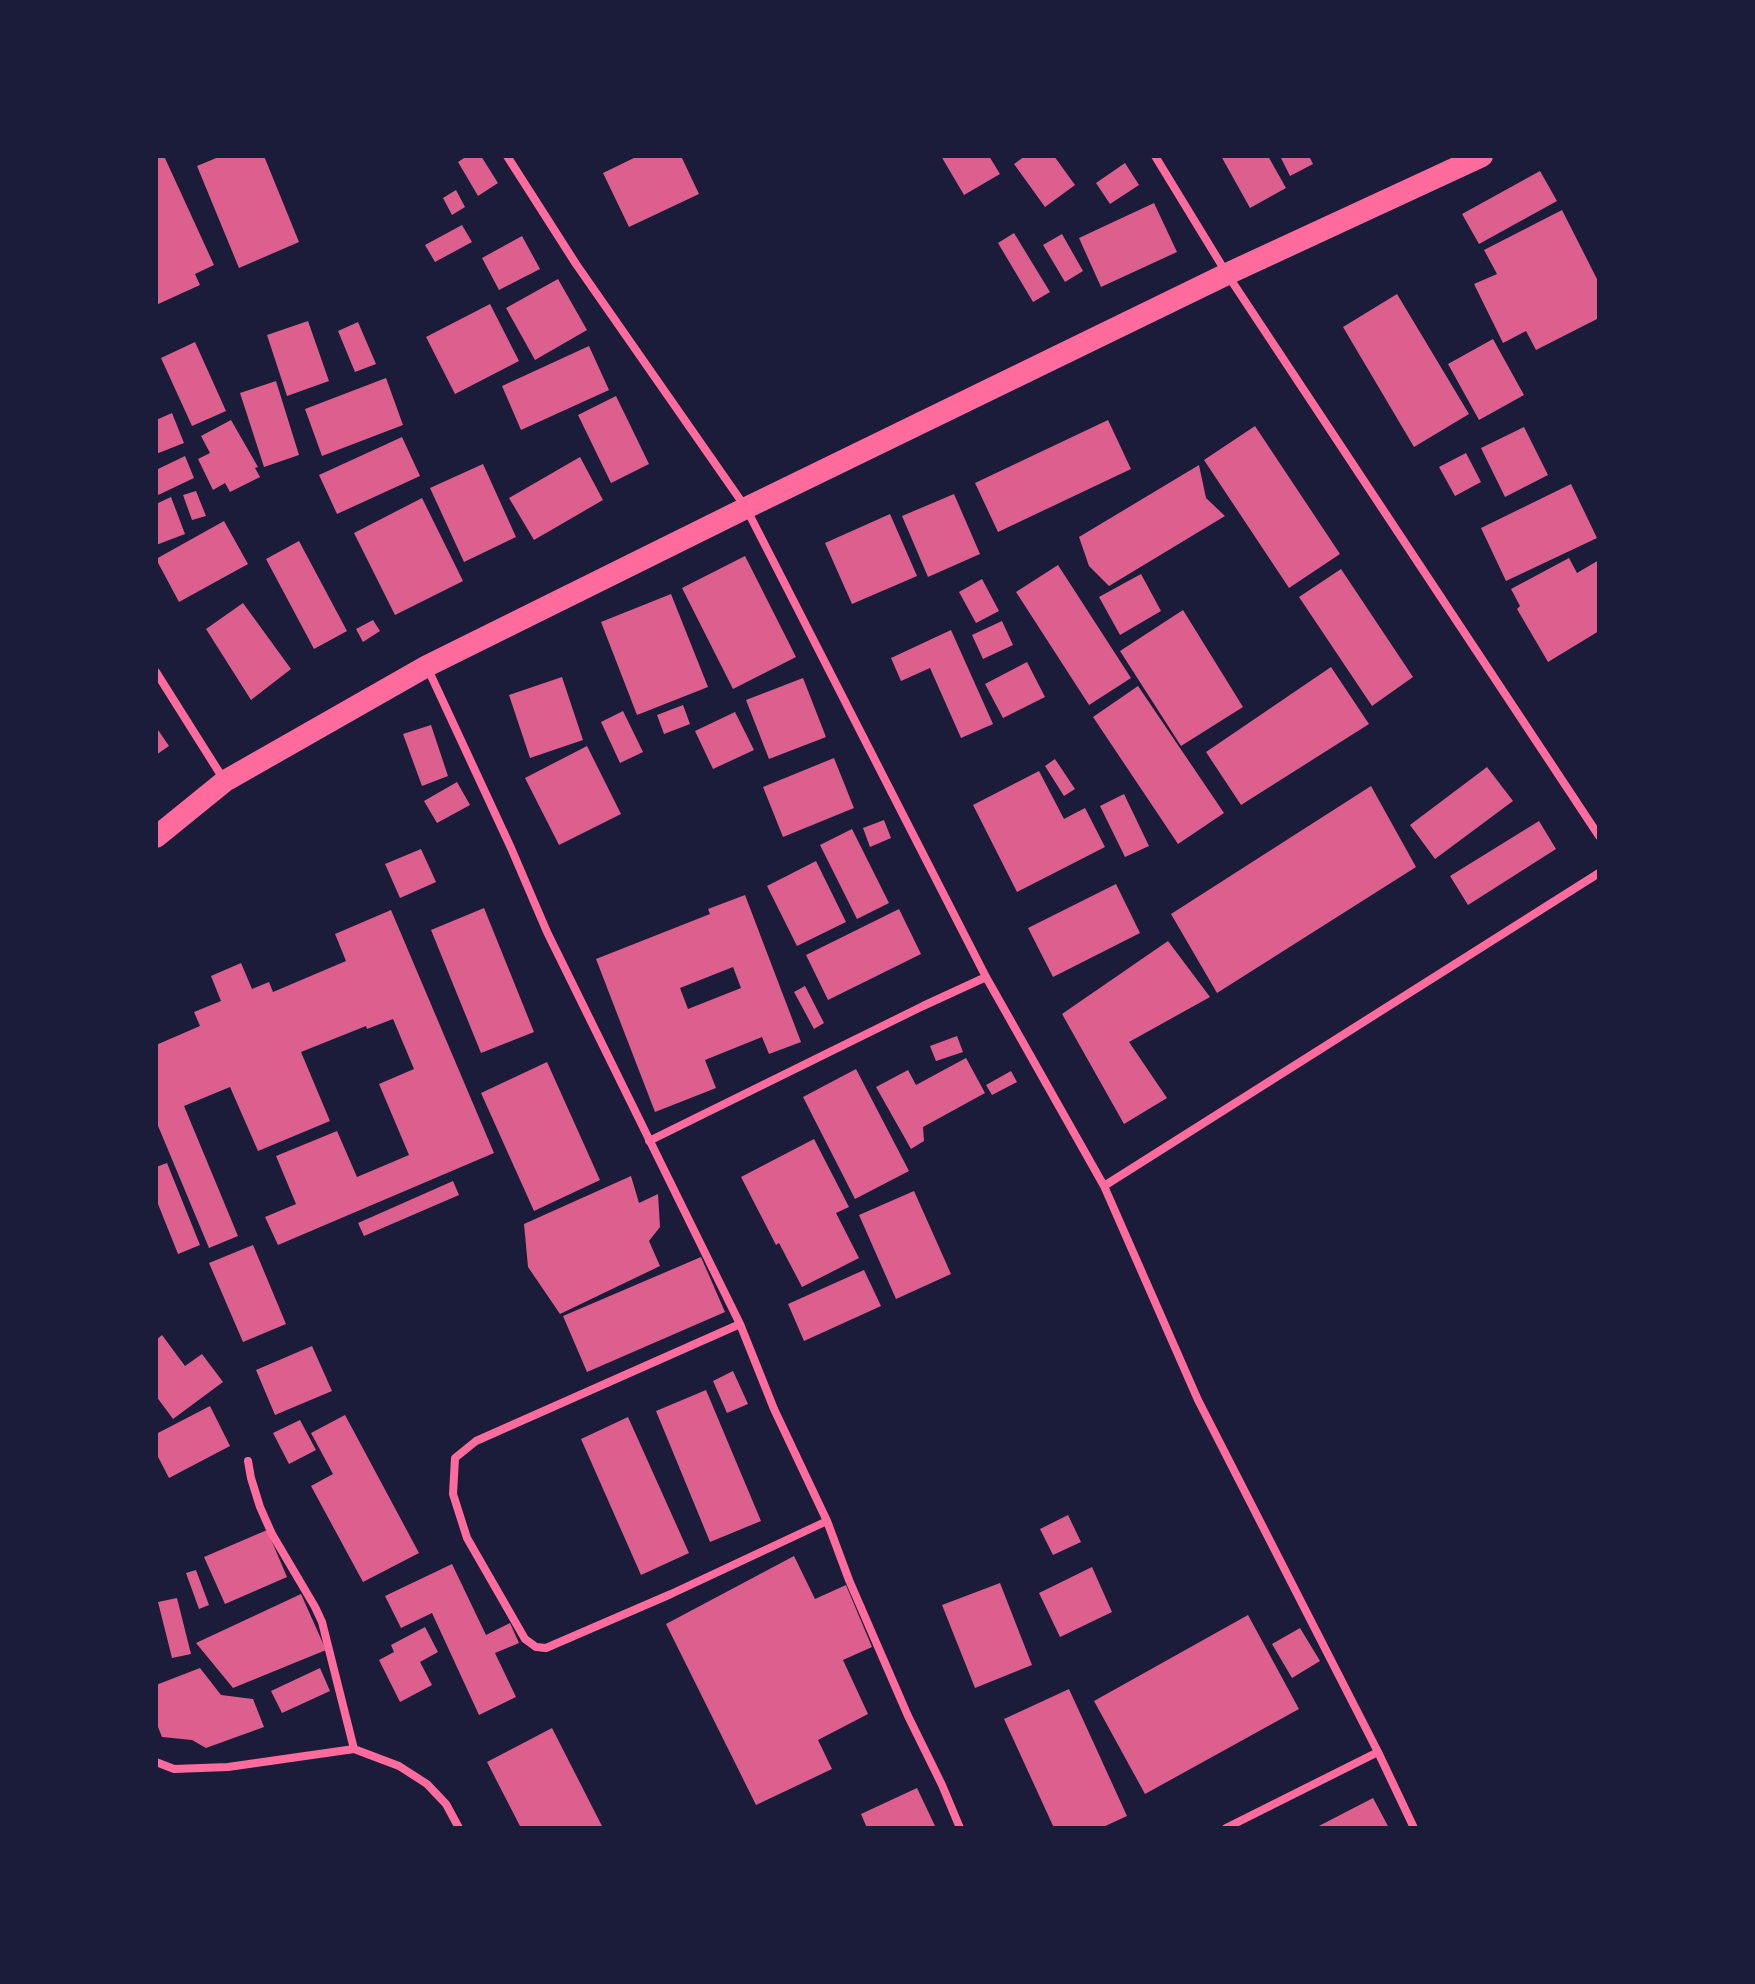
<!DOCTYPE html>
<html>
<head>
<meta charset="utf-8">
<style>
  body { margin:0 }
  #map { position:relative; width:1755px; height:1984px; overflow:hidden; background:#1b1b3a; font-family:Rubik,sans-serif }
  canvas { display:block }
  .frame { position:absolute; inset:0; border:158px solid #1b1b3a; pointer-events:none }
</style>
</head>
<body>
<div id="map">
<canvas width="1755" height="1984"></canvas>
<div class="frame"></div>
</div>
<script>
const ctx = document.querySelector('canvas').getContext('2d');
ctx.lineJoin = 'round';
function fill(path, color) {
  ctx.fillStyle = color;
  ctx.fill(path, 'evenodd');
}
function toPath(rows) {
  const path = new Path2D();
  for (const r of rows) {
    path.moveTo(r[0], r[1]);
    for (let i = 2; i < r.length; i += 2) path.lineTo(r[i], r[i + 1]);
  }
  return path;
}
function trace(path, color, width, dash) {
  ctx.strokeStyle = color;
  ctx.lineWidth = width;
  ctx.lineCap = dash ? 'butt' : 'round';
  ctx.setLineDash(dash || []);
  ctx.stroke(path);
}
const building = toPath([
  [156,156,164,156,214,265,195,274,200,285,156,305],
  [221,156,264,156,299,242,239,268,197,166],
  [467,156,481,156,498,183,478,196,458,162],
  [638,156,681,156,699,194,629,227,603,173],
  [941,156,989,156,1000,174,964,195],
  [1025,156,1054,156,1075,185,1045,207,1014,164],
  [1221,156,1268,156,1286,188,1250,208],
  [1280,156,1309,156,1313,164,1290,176],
  [1125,163,1139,185,1110,204,1096,183],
  [1540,171,1557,201,1479,244,1462,214],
  [456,190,465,207,452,215,443,198],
  [1154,203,1177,252,1101,287,1079,238],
  [1562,210,1599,283,1599,318,1536,350,1526,331,1503,343,1474,284,1497,274,1484,250],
  [462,225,472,242,435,262,425,245],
  [1014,233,1050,292,1033,302,998,243],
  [1062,234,1083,271,1065,282,1043,245],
  [522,236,540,269,499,290,482,258],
  [558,279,587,330,535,360,506,308],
  [1397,294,1469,414,1414,447,1343,327],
  [490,304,519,361,455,394,426,337],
  [308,321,329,381,287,396,267,335],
  [358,322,376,364,355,372,338,331],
  [1493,339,1524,395,1479,420,1448,364],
  [195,342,226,411,192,426,161,358],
  [589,346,609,390,521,430,502,386],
  [386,378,403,425,322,456,305,409],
  [276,381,299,455,264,467,240,393],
  [616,396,649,464,611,483,578,415],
  [172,413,184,443,156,454,156,420],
  [231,420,258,467,255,468,260,477,230,492,225,483,213,490,198,459,210,453,201,436],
  [1108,420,1131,469,998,532,975,483],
  [1255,426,1340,554,1289,588,1204,460],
  [1524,427,1548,475,1505,497,1481,448],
  [402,437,420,476,337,514,319,475],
  [1466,453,1481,482,1455,496,1439,467],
  [185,456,194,478,156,496,156,470],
  [580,457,603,500,534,540,509,498],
  [483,464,516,537,464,562,430,488],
  [1199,465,1206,498,1225,516,1109,586,1089,566,1079,537],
  [1571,484,1597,538,1506,581,1481,528],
  [196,491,206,516,192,520,183,495],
  [954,494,980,554,928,577,902,516],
  [171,497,185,534,156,545,156,504],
  [422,498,463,581,395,615,354,533],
  [890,514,917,576,852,604,825,543],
  [224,521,248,564,179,602,156,559],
  [299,541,347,631,314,649,266,559],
  [745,556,796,657,733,689,682,588],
  [1569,558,1577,573,1599,560,1599,631,1548,662,1517,609,1520,606,1511,589],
  [1058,565,1131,678,1089,705,1016,592],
  [1341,569,1413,677,1372,706,1299,597],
  [1141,574,1161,611,1120,635,1099,597],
  [982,579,999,611,976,623,959,592],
  [671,594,708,687,637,715,601,622],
  [243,603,291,669,251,700,206,629],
  [1183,610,1243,707,1181,746,1120,651],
  [373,620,380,631,363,642,356,629],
  [1002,621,1013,645,983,659,972,635],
  [951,630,993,724,961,738,930,668,901,681,891,658],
  [1027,662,1045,697,1003,718,985,684],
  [1331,667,1369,724,1241,805,1206,752],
  [562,677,583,740,530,758,509,695],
  [803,678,826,737,769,759,746,700],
  [1138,686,1224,813,1178,844,1093,717],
  [683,705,690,724,664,734,657,715],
  [623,711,643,752,620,763,601,722],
  [735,712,754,750,713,769,695,731],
  [431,725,448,776,422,786,403,734],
  [156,727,169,746,156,755],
  [587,746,621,814,559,845,525,778],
  [834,758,854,808,783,837,763,787],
  [1055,759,1075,789,1064,796,1045,766],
  [1487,767,1513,801,1435,859,1410,825],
  [1039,771,1064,819,1085,808,1105,847,1017,892,973,805],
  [457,782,470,805,437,823,424,801],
  [1371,786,1416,867,1217,993,1171,914],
  [1124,794,1149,846,1125,857,1100,806],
  [884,820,891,838,870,847,863,828],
  [1539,821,1556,849,1468,905,1450,876],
  [852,829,889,903,857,919,820,845],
  [421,849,436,882,400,898,385,864],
  [816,861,846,922,797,946,767,886],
  [1116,884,1140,933,1053,977,1028,928],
  [745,895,801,1042,769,1054,762,1037,705,1060,716,1088,655,1112,596,959,710,914,708,909],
  [733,967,741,988,688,1009,680,988],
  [484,908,534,1032,481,1053,431,930],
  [899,909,921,954,828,1000,806,955],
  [391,910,494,1153,278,1245,265,1217,296,1204,276,1156,337,1131,357,1177,409,1155,379,1084,414,1069,393,1019,367,1029,366,1026,301,1052,330,1121,258,1151,230,1087,184,1106,238,1236,209,1248,156,1121,156,1045,200,1026,194,1012,221,1001,211,976,241,963,252,989,269,982,273,992,346,961,335,934],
  [1168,941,1210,997,1129,1042,1167,1098,1124,1124,1062,1014],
  [805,986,824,1023,814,1029,794,992],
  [957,1036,963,1052,936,1061,930,1046],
  [966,1058,985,1093,923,1127,924,1141,911,1149,876,1087,908,1070,916,1085],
  [547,1062,600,1180,534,1211,481,1093],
  [856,1069,909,1171,855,1199,803,1097],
  [1011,1071,1017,1082,992,1095,986,1085],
  [814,1139,849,1207,836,1213,859,1258,802,1287,779,1243,776,1245,741,1177],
  [167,1163,200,1245,178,1254,156,1199,156,1167],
  [631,1176,639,1203,658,1194,660,1227,649,1241,660,1266,560,1314,528,1267,524,1224],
  [453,1181,459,1195,364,1236,358,1223],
  [914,1191,951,1274,896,1299,859,1215],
  [253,1245,286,1324,243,1342,209,1263],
  [701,1257,725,1312,587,1372,563,1316],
  [864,1270,881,1306,804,1341,788,1304],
  [162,1335,185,1366,202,1354,223,1382,173,1419,156,1396,156,1340],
  [312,1346,332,1391,275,1415,256,1370],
  [733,1371,748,1404,727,1413,713,1381],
  [706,1390,761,1521,710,1542,656,1411],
  [210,1406,230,1446,169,1478,156,1453,156,1434],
  [345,1415,419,1553,363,1582,311,1486,333,1474,311,1433],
  [628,1417,689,1553,641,1575,581,1439],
  [300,1420,316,1450,289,1464,273,1433],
  [1068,1515,1081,1542,1053,1555,1040,1529],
  [267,1530,287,1577,225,1604,204,1557],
  [794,1556,815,1599,846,1585,872,1647,843,1660,868,1714,818,1740,832,1769,756,1805,666,1624],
  [452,1564,486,1635,510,1623,519,1643,495,1653,516,1697,479,1715,432,1613,401,1628,385,1596],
  [1092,1567,1112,1612,1060,1637,1039,1593],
  [196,1570,209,1605,199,1609,186,1573],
  [1000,1583,1032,1665,975,1688,942,1605],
  [301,1594,326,1650,233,1688,196,1643],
  [177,1598,191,1654,172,1658,158,1602],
  [1248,1615,1299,1709,1145,1794,1094,1701],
  [425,1627,438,1652,420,1662,432,1685,400,1702,379,1660,394,1652,391,1645],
  [1300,1628,1320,1661,1292,1678,1272,1644],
  [200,1668,221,1695,253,1699,264,1727,206,1748,192,1740,162,1737,156,1722,156,1685],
  [320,1668,330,1691,282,1713,271,1691],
  [1069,1689,1127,1816,1101,1828,1054,1828,1004,1719],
  [552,1728,603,1828,521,1828,487,1762],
  [917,1788,936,1828,867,1828,861,1814],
  [1373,1798,1389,1828,1315,1828]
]);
const minor = toPath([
  [507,156,576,264,746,508,986,977,1104,1186,1198,1400,1378,1752,1414,1828],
  [1155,156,1227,274,1599,836],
  [427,667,511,848,547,932,740,1324,774,1409,827,1521,849,1580,908,1716,942,1785,960,1828],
  [156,672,224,780],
  [649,1141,923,1006,986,977],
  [1104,1186,1599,873],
  [740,1324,476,1441,455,1458,453,1494,467,1538,525,1639,536,1647,546,1648,671,1594,827,1521],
  [248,1461,251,1478,260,1507,272,1534,315,1607,322,1622,354,1749],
  [156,1762,174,1769,228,1767,354,1749,399,1766,427,1784,446,1804,459,1828],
  [1226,1828,1378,1752]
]);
const trunk = toPath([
  [156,837,225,781,427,666,746,508,1227,274,1482,156]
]);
fill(building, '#dd5f8e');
trace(minor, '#ff6b9d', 8);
trace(trunk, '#ff6b9d', 22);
</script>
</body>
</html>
